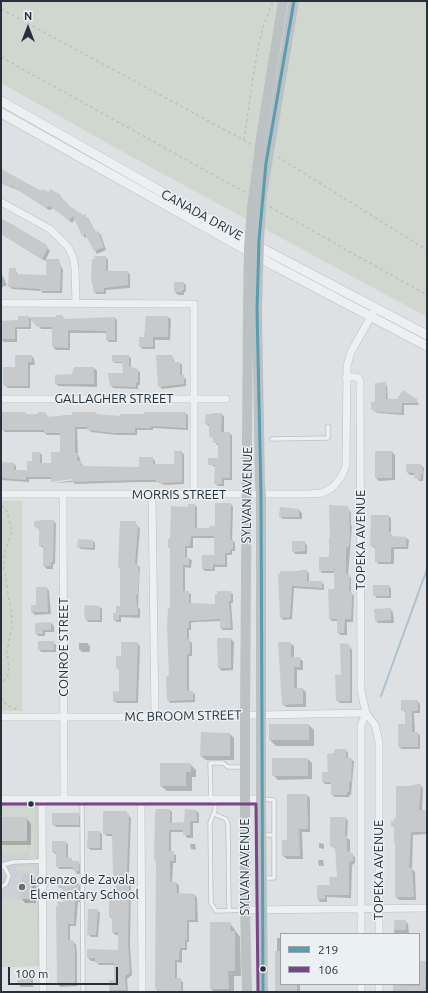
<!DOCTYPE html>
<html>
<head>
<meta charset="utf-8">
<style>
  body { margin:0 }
  #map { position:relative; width:428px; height:993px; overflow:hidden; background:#dee1e3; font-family:Ubuntu,sans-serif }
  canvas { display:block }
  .frame { position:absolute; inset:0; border:2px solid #27313b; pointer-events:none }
  .legend { position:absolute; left:280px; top:933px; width:140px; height:52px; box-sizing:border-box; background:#ebf0f3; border:1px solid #9da4a9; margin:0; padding:5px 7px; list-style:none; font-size:12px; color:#27313b }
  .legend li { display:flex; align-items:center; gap:8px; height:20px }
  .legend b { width:20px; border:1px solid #9da4a9 }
  .north { position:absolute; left:8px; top:8px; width:40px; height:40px; -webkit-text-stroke:3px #ebf0f3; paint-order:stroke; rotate:0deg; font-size:11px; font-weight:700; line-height:16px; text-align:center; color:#27313b }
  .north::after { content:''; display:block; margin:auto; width:14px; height:18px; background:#27313b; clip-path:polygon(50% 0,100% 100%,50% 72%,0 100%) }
  .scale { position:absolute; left:8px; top:967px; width:110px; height:18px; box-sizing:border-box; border:2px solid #27313b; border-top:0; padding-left:5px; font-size:12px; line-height:14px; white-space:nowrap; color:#27313b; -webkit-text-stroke:3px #ebf0f3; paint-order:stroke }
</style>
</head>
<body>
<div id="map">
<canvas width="428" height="993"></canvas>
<div class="frame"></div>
<ul class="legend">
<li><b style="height:5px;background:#579eb3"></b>219</li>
<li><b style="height:5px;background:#794489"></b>106</li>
</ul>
<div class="north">N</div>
<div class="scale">100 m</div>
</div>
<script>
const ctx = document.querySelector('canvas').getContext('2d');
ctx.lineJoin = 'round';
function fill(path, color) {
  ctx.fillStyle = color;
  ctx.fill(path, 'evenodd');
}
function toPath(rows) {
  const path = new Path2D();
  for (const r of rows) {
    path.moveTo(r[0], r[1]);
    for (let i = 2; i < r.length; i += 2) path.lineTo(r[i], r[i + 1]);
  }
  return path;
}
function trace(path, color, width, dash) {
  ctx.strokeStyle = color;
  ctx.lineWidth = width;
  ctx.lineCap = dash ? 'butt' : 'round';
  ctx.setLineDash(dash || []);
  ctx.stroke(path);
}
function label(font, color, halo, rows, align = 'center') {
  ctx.font = font + ' Ubuntu,sans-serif';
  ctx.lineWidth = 3;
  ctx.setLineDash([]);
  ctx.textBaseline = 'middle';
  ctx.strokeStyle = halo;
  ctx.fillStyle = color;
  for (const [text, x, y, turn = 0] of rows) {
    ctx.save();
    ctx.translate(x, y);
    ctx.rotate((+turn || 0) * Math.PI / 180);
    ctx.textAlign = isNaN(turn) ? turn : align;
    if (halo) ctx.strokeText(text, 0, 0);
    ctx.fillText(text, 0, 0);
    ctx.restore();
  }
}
const built = toPath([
  [1,799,42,799,43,966,1,967]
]);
const green = toPath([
  [1,1,427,1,427,317,132,157,1,83],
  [1,501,22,501,22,711,1,711],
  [1,807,35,808,36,827,28,828,28,819,26,817,1,817],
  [29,830,36,830,36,859,29,859],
  [25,841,27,843,27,853,6,853,5,858,4,855,1,854,1,842],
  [18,866,36,866,37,966,1,967,1,899,32,900,33,886,35,886,35,875,27,870,15,870]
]);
const shadow = toPath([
  [1,170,42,192,60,196,71,208,88,218,96,233,98,232,101,235,106,250,97,254,87,237,85,238,83,235,75,219,72,223,54,208,49,210,20,191,1,183],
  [1,220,46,246,50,251,45,261,1,234],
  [106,257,108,260,108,272,128,272,130,275,130,288,106,290,106,294,97,294,94,292,93,284],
  [58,260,63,270,62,293,43,293,41,291,12,289,9,286,15,269,18,275,47,276],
  [1,273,7,285,1,288],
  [184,283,186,285,186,292,184,292,184,295,178,295,175,292],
  [62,316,65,320,115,318,117,320,117,342,109,342,107,340,107,333,70,333,70,350,56,350,53,347,53,329,41,329,31,318,31,329,17,329,17,342,4,342,1,339,1,322,19,321,29,318,57,318],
  [168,317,171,319,170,340,155,340,155,349,143,349,140,347,145,338],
  [32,356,34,359,35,365,30,365,30,388,8,388,5,385,16,368],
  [128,356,131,358,131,368,140,372,140,385,138,385,138,389,113,388,111,385,124,374,123,363,115,363,113,361],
  [172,356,175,363,180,363,182,365,182,376,186,379,186,386,162,389,159,386],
  [75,368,94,368,97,371,97,387,59,386,56,384,73,375],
  [385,384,387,386,388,400,416,399,419,405,404,405,404,415,377,413,372,409],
  [1,413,25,413,27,415,39,415,45,413,48,418,59,418,59,416,95,413,98,416,121,417,185,413,188,415,188,430,153,428,153,430,137,430,137,435,117,435,91,432,88,429,77,429,78,454,83,467,140,468,152,458,155,461,155,465,175,465,182,452,184,455,184,484,165,485,157,482,138,482,75,484,73,482,53,483,77,480,76,478,53,481,53,483,52,479,29,479,29,482,1,480,1,463,14,464,16,466,16,470,28,470,40,453,42,455,42,464,52,464,61,453,61,435,47,435,44,432,5,432,3,430,3,425,1,425],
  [221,414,224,416,224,433,229,433,232,435,232,480,224,480,224,486,218,486,215,483,216,467,209,464,220,459,220,445,217,445,214,439,210,436,209,426,206,424],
  [376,452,392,452,395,455,395,480,379,481,376,478],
  [421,465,424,468,423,481,419,481,416,475,410,475,407,472],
  [231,504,233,507,232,540,235,543,235,551,232,551,232,555,227,555,227,567,215,567,215,571,205,571,203,569,215,556,215,538,193,538,193,548,187,548,187,558,192,560,191,568,185,567,185,592,191,594,191,604,216,605,230,592,233,594,233,603,231,603,233,630,223,630,221,628,221,621,194,622,191,623,191,630,189,630,189,640,192,643,192,656,189,656,189,692,195,694,195,702,170,703,168,700,171,609,171,549,169,548,171,540,189,508,194,505,197,507,197,529,210,529,216,527],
  [347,507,351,513,351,525,352,526,348,575,351,578,351,593,354,596,353,622,347,622,347,635,340,635,338,632,338,621,332,621,330,619,335,590,335,573,322,573,320,571,330,558],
  [299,510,302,513,302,519,283,519,280,517],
  [388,516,391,518,391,534,393,537,406,538,409,540,408,549,394,549,394,564,379,564,376,561,376,549,371,546],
  [54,521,56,524,55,564,53,564,53,569,47,569,44,566,43,548,40,546,40,530,35,526],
  [135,522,140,529,137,565,140,567,138,607,140,609,140,618,121,617,121,622,117,622,114,620,121,607,121,569,119,568],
  [93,541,95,543,95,550,81,549,78,547],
  [304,542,307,545,307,554,295,554,293,551],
  [306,571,309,573,309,582,322,582,324,585,324,590,294,588,292,619,283,620,281,617,281,572],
  [389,586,391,589,391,598,377,598,374,595],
  [47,588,49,591,51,614,35,615,32,612],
  [100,607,102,609,102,622,88,622,86,619],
  [390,609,393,612,394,623,378,623,376,621],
  [51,623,54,626,54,632,45,632,45,636,39,636,36,634],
  [231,639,234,642,233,670,222,671,219,668],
  [53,642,56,645,56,652,41,652,39,649],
  [79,643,87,643,90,646,90,652,82,652,79,649],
  [137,643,140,646,138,703,117,703,114,701,120,693,120,670,117,668,122,657],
  [290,643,294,646,294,658,299,658,303,661,303,670,297,670,297,689,303,689,306,692,306,707,286,707,283,704],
  [348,644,352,650,352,703,340,703,337,700],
  [417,701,420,704,420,713,414,713,415,733,420,735,420,749,402,749,399,747,406,725,406,713,402,710],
  [309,725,314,730,314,746,276,746,270,740],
  [202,733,230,734,234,738,234,760,206,760,201,756],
  [345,750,348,752,348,759,354,761,351,795,349,795,349,797,335,797,332,795,332,784,325,784,323,782,329,773,335,754],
  [273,759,308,759,312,763,312,779,278,780,273,775],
  [190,764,196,770,196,777,192,777,192,791,167,791,161,786],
  [420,785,423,788,422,811,427,811,427,834,413,835,412,869,415,872,416,900,399,900,396,897,395,828,392,826,392,822,395,822,397,819,397,787],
  [307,795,310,798,310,832,302,832,303,859,287,859,283,856],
  [170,810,172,812,172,824,185,824,196,811,199,813,199,823,193,823,193,838,187,838,184,832,171,832,171,852,176,855,176,863,173,863,172,883,176,883,179,885,179,894,195,895,197,898,198,922,189,922,189,942,187,942,187,950,182,950,182,963,177,962,177,979,183,982,183,991,157,992,157,862,155,860,156,813],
  [126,812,131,818,129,872,129,885,131,886,130,946,132,975,127,979,128,992,110,992,110,981,115,981,115,965,99,965,96,961,91,961,88,958,119,951,119,935,115,935,113,932,113,919,110,917,110,902,109,900,116,896,117,879,114,876,113,836,107,836,104,833],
  [78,814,81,817,81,827,56,827,54,825],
  [1,818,27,819,31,824,31,845,1,845],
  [346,818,348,821,347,838,350,840,350,853,355,857,355,863,352,865,351,898,327,897,327,902,320,902,318,899,338,878,336,849,331,846],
  [100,832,102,834,102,850,91,850,88,848],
  [53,842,66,842,68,845,68,859,81,864,81,874,77,874,74,869,59,869,57,866,57,855,53,852],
  [319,843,324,844,324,849,319,848],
  [190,844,195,844,196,850,191,849],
  [318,860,323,860,324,866,319,866],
  [24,875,32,876,36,880,36,903,25,903,21,898],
  [75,880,81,887,81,902,78,902,76,926,70,926,70,941,76,944,77,953,77,986,60,987,58,984,64,903,63,889,58,887],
  [97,910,100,913,98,937,91,937,88,934],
  [395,921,405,921,408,924,409,934,394,934],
  [211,923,230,923,240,937,241,976,234,976,234,992,214,992,211,989],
  [277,938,281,938,281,984,300,984,300,992,277,992],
  [419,962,427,963,427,992,395,992,395,984,419,984],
  [30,977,33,979,33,987,21,987,18,984]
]);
const stream = toPath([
  [381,696,427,569]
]);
const building = toPath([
  [1,169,42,191,43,189,49,192,50,189,61,195,60,197,71,207,83,215,85,214,95,232,98,231,104,247,94,251,85,234,82,236,73,216,69,221,50,206,46,208,10,185,9,187,1,183],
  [1,218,47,245,46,247,48,248,42,259,1,234],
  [94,256,106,256,106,271,128,271,128,285,104,288,104,292,93,292,94,284,92,284,91,280,92,259,95,259],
  [46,259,59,259,61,267,60,291,40,291,40,289,8,287,9,268,16,268,16,274,46,275],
  [174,282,184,282,184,290,182,290,182,292,174,292],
  [56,315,62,315,64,319,115,317,115,340,106,340,106,331,68,330,68,348,52,347,52,327,37,327,29,317,56,317],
  [18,316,29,316,29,327,15,327,15,339,1,339,1,321,18,320],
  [146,316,168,316,168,337,153,337,153,347,139,347,139,337,144,337],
  [15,355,32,355,32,362,28,362,28,386,4,386,3,384,3,367,15,367],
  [112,355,129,355,129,366,138,369,138,383,136,383,136,387,110,386,108,373,123,373,122,362,112,362],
  [156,355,172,355,173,362,180,362,180,375,184,375,184,384,158,387],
  [74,367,94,367,94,384,55,384,55,375,72,374],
  [386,382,386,399,397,399,403,390,417,399,417,403,402,403,402,413,374,412,374,410,371,410,371,402,374,402,375,399,375,383],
  [2,412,25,412,25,414,38,414,38,412,45,412,46,417,72,415,72,412,96,412,96,414,120,416,120,414,144,414,144,412,186,412,186,428,151,426,151,428,135,428,135,433,114,433,87,430,87,427,75,427,75,453,78,453,77,461,81,461,81,466,139,467,139,457,153,457,153,464,174,464,174,451,182,451,182,482,162,483,156,482,156,480,135,480,72,482,72,479,51,482,51,477,26,477,26,480,1,478,1,462,14,463,14,470,27,470,27,461,32,461,32,452,40,452,40,463,51,463,51,452,60,452,60,433,44,433,44,430,2,430],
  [213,413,222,413,221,432,230,432,230,478,222,478,222,484,214,484,215,465,208,465,208,458,218,458,218,443,213,443,213,437,209,437,209,424,205,424,206,414,213,414],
  [375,451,392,451,392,478,375,478],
  [406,464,421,464,423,474,421,474,421,479,415,479,414,473,406,472],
  [215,503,231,503,230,540,233,539,233,549,230,549,230,553,225,553,225,565,213,564,213,569,202,569,202,555,214,555,214,536,191,536,190,546,185,546,185,557,189,557,189,565,183,565,183,591,189,591,189,603,215,604,215,594,217,594,217,591,231,591,231,601,229,601,231,628,220,628,220,619,189,621,189,628,187,628,187,639,190,639,190,654,187,654,187,691,193,691,193,700,167,701,166,677,169,675,167,626,168,608,170,608,170,548,168,548,168,539,170,539,171,506,188,507,188,504,195,504,195,528,209,528,210,526,215,526],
  [329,505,348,506,349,510,350,534,349,547,347,547,346,550,346,574,349,574,350,578,349,590,352,592,352,600,351,619,345,619,344,633,337,633,337,619,329,619,328,589,334,589,334,571,319,571,319,557,329,557,329,538,330,538],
  [280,507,299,509,299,517,279,517],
  [371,515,389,515,389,532,391,532,391,536,406,537,406,547,391,547,391,562,375,562,375,547,370,546],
  [44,520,54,520,53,562,51,562,51,566,43,566,43,546,39,546,39,528,34,527,34,521],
  [120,521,136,521,136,525,138,525,135,564,138,564,139,576,138,595,136,595,138,615,119,615,119,620,113,620,113,613,116,613,116,606,120,606,120,568,118,568],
  [78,539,93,540,93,548,77,547],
  [292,541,305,541,305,551,292,552],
  [300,570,307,570,307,581,322,581,322,588,292,586,290,617,280,618,278,574,280,574,280,571,300,572],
  [373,585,389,585,389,596,373,596],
  [36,587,47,587,48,612,31,612,31,605,36,605],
  [85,605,100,606,100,620,85,620,84,609],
  [391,608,391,620,375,621,374,609],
  [51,622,51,630,43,630,43,634,35,634,35,623],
  [217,638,231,638,231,668,218,668],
  [38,641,54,641,54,650,38,650],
  [121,642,138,642,136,701,113,701,113,691,119,692,119,668,116,668,116,656,121,656],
  [278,642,291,642,291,657,300,657,300,667,294,667,294,688,303,688,303,704,282,705],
  [340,643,349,644,350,647,350,701,336,701,335,674,341,675],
  [401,700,418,700,418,711,412,711,412,732,418,732,418,747,398,747,398,724,405,724,405,711,401,711],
  [269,724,309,724,309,740,269,740],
  [201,732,230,733,230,756,200,756],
  [334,749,346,749,346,758,352,758,351,782,349,782,349,792,347,792,347,795,331,795,331,782,322,782,322,772,328,772,327,754,334,753],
  [272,758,308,758,308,776,272,776],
  [160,763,191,763,191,772,186,772,186,786,160,786],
  [415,784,421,784,419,810,427,810,426,832,411,832,409,868,412,868,414,897,395,897,395,842,394,842,394,826,391,826,391,821,394,821,394,818,396,818,396,786,415,786],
  [287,794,307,794,308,829,299,829,300,856,282,856,282,840,287,840],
  [156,809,170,809,170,823,184,822,185,809,196,810,197,821,190,821,190,835,183,835,183,830,169,830,169,851,174,851,174,861,170,861,170,882,176,882,177,893,195,894,195,920,187,920,187,940,185,940,185,948,180,948,179,960,175,960,175,978,181,978,181,992,157,992,158,989,155,989,156,860,154,860,155,812,156,812],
  [103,811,127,811,127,814,129,814,127,869,127,883,129,883,128,942,130,973,125,976,126,990,109,990,109,980,114,980,114,963,95,963,95,958,87,958,87,949,118,950,118,932,112,933,112,917,109,917,109,900,108,900,108,895,115,895,116,877,113,877,112,834,103,834],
  [52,813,79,813,79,825,52,825],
  [1,817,25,817,27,819,27,841,1,841],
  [330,817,346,817,345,836,347,836,347,851,353,854,353,861,349,862,349,895,325,895,325,899,317,899,317,885,330,885,329,877,337,877,335,847,330,847],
  [88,831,100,831,100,848,87,848],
  [52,841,66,841,66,857,72,858,72,861,79,861,79,871,73,871,73,867,56,867,56,852,52,852],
  [23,874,32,875,32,899,20,899],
  [58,879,75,879,75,883,79,883,79,900,75,900,74,924,68,924,68,940,73,940,75,950,75,984,57,984,56,906,58,906,57,902,63,902,62,887,57,887],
  [88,909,98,909,96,935,87,935],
  [394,920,406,920,406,930,395,930],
  [210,922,231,922,230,931,235,931,235,971,228,971,229,989,210,989],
  [275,951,281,951,281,984,297,984,297,992,275,992],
  [419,961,426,961,425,992,393,992,393,985,419,986],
  [18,976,31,976,31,985,17,984]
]);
const path = toPath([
  [1,9,251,144],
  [1,57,246,193],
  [244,140,255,64,262,30,273,1],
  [278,157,427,250],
  [270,207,427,295],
  [1,506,5,508,7,512,12,532,5,551,4,568,11,612,12,626,7,651,9,670,8,675,1,684],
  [1,697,6,705,16,709]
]);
const service = toPath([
  [272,439,328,438,328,426],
  [82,799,83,992],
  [211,799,210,763,223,763,228,767,244,767],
  [215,799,215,810,210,823,211,903,216,911,244,910],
  [262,799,274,800,274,878,263,878],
  [214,814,226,819,228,824,229,911],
  [262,835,274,835],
  [1,865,5,868,9,876,6,884,1,887],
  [2,865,14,862,42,861]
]);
const minor = toPath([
  [1,202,50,229,68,247,73,257,75,269,76,303],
  [1,303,194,304,194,495],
  [346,377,357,377,360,380,361,691,366,713,375,725,379,742,379,934],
  [1,399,226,399],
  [1,494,309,494,322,493,332,488,341,477,346,466,347,366,351,352,373,313],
  [63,494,64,799],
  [152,495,155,717],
  [1,717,155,717,366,713],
  [1,799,261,799],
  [42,799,43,992],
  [141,800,142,992],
  [245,910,427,908],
  [361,934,361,726,366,713],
  [361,984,361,992],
  [379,984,379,992]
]);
const tertiary = toPath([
  [1,101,250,242,427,335],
  [1,113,275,266,427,346]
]);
const secondary = toPath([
  [257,310,260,484,261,495,261,809,263,992],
  [247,992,245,910,245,715,248,305]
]);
const secondaryBridge = toPath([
  [248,305,249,248,252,208,261,138,283,1],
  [257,310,259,240,262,194,294,1]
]);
const bus1 = toPath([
  [263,992,261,495,257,310,259,240,266,163,294,1]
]);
const bus2 = toPath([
  [1,804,256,804,258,992]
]);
const markers = [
  [31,804,3.5,"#27313b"],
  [22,887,4,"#676f76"],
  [263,969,3.5,"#27313b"]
];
const streetNames = [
  ["CANADA DRIVE",202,215,29],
  ["GALLAGHER STREET",114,399],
  ["MORRIS STREET",179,495],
  ["SYLVAN AVENUE",247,495,-89],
  ["TOPEKA AVENUE",361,540,-90],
  ["CONROE STREET",64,647,-90],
  ["MC BROOM STREET",183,716,-1],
  ["SYLVAN AVENUE",245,867,-90],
  ["TOPEKA AVENUE",379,870,-90]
];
const poiNames = [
  ["Lorenzo de Zavala",30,880],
  ["Elementary School",30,895]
];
fill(built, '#cdd1d6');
fill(green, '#d0d7cf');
fill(shadow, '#0003');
trace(stream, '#aec2cd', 2);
fill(building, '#c7c9cb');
trace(service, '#bcbfc1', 5);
trace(minor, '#bcbfc1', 8);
trace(tertiary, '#bcbfc1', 10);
trace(path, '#bdc1c4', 1.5, [3, 3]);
trace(service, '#eeeff0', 3.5);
trace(minor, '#eeeff0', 7);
trace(tertiary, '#eeeff0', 9);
trace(secondary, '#bcc1c3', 10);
trace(secondaryBridge, '#bcc1c3', 10);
trace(bus1, '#579eb3', 3);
trace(bus2, '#794489', 3);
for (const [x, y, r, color] of markers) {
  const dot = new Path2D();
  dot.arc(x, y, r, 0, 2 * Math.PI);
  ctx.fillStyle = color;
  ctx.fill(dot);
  trace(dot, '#ebf0f3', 1.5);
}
label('13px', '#27313b', '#ebf0f3', streetNames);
label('13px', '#27313b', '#ebf0f3', poiNames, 'left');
</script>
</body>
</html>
